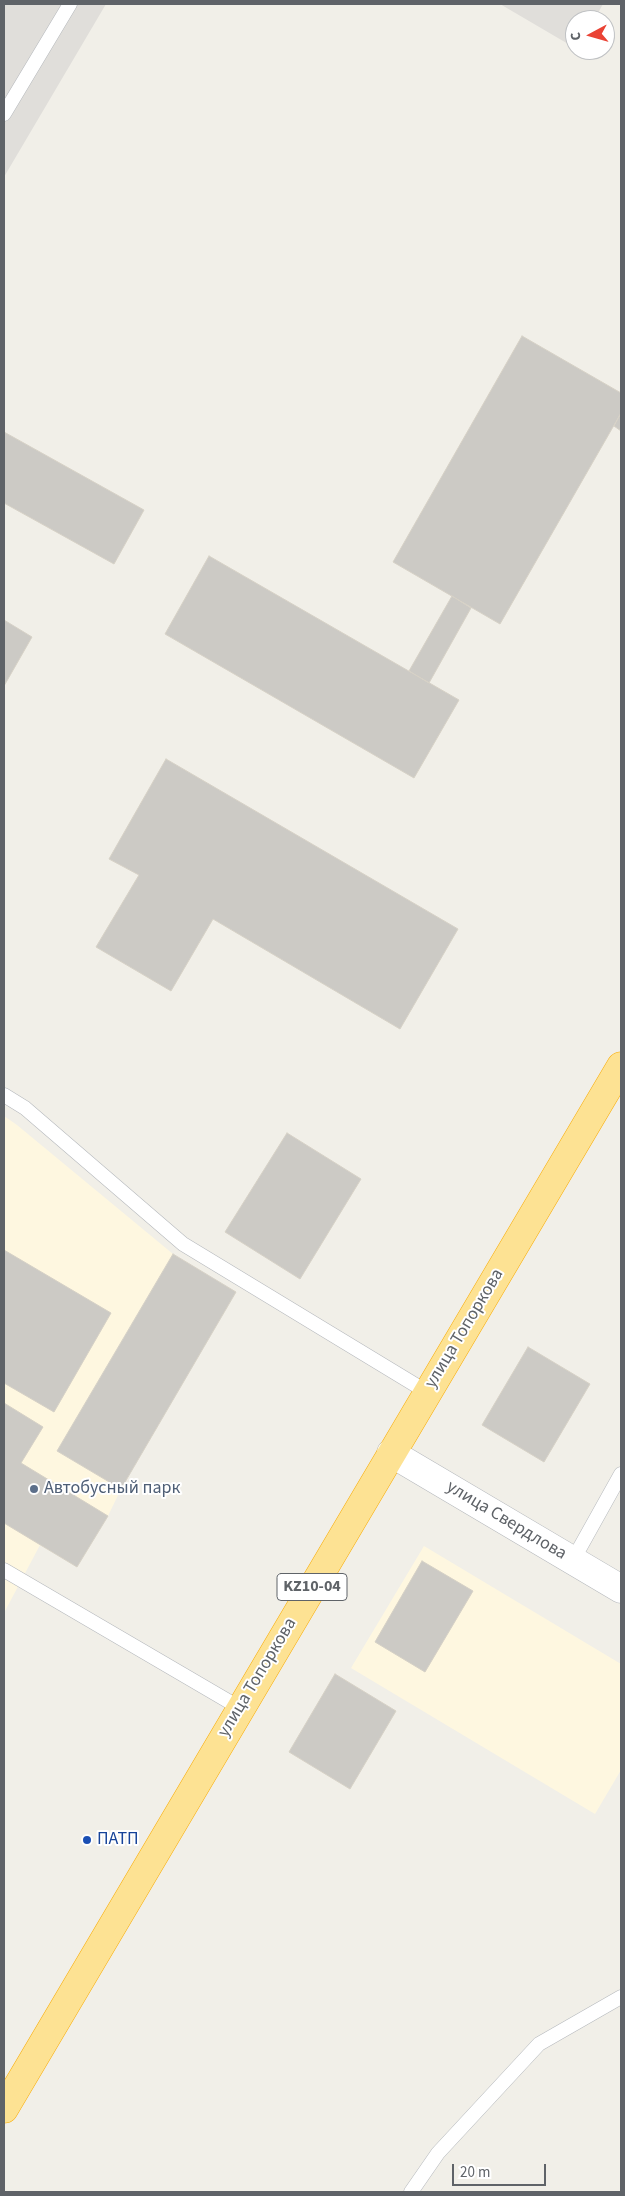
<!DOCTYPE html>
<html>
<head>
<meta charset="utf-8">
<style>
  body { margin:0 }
  #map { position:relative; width:625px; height:2196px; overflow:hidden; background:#f1efe8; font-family:"Source Sans 3",sans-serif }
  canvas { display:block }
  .frame { position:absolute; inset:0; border:5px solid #5f6368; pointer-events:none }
  .north { position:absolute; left:565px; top:10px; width:50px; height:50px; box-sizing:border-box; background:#fff; border:1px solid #bfc1c3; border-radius:50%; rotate:264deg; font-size:14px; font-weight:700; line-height:20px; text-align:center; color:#5f6368 }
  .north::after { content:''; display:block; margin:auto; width:18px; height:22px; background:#ea4335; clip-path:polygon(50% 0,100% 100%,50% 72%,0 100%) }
  .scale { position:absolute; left:452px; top:2164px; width:94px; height:22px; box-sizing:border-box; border:2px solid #5f6368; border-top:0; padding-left:6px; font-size:15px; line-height:18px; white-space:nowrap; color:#5f6368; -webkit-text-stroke:4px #fff; paint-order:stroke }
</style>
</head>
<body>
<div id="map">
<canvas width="625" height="2196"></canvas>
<div class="frame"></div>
<div class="north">С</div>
<div class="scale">20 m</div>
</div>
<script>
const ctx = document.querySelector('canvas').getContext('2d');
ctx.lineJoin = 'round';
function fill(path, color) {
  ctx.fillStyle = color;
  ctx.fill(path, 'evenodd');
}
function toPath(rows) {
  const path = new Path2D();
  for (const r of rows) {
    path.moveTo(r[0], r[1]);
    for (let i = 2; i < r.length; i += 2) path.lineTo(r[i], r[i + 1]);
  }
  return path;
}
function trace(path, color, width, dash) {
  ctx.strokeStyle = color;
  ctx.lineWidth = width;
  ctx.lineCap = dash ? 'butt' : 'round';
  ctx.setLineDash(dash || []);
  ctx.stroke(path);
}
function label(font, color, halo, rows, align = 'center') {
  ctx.font = font + ' "Source Sans 3",sans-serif';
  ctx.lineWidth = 4;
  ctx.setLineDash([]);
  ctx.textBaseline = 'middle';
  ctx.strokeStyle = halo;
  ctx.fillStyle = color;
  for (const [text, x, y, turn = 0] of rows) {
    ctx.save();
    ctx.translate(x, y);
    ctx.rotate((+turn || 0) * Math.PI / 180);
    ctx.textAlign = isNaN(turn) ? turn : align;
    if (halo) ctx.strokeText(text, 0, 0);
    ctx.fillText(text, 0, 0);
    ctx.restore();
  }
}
const commercial = toPath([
  [4,1116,17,1125,173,1254,57,1451,121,1489,108,1516,77,1567,40,1545,4,1613],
  [424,1546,621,1664,621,1770,595,1814,351,1668]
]);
const industrial = toPath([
  [4,4,106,4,4,177],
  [500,4,603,4,594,20,575,20,575,48]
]);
const building = toPath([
  [522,336,621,393,621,413,500,624,393,562,522,336],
  [621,413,621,431,614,426,621,413],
  [4,432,144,510,114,564,4,503,4,432],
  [209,556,459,700,414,778,165,634,209,556],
  [452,596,471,608,429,683,409,671,452,596],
  [4,620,32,637,4,686,4,620],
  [166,759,458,929,400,1029,213,919,171,991,96,947,139,875,109,859,166,759],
  [287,1133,361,1179,300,1279,225,1232,287,1133],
  [4,1250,111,1313,54,1412,4,1383,4,1250],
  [173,1254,236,1292,121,1489,57,1451,173,1254],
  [528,1347,590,1384,544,1462,482,1425,528,1347],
  [4,1403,43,1427,21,1463,108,1516,77,1567,4,1523,4,1403],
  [422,1561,473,1591,425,1672,375,1642,422,1561],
  [335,1674,396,1711,350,1789,289,1752,335,1674]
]);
const lane = toPath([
  [4,114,70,4],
  [4,1095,25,1108,183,1244,427,1392],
  [573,1560,621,1474],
  [4,1570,240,1708],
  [411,2192,438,2153,539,2044,621,1997]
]);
const street = toPath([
  [391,1453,621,1589]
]);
const highway = toPath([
  [4,2109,621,1066]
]);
const markers = [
  [34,1489,5,"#5c6f8a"],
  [87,1840,5,"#1a4fb4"]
];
const shields = [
  [312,1587,70]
];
const shieldNames = [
  ["KZ10-04",312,1587]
];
const streetNames = [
  ["улица Топоркова",465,1329,-59],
  ["улица Свердлова",506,1521,31],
  ["улица Топоркова",258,1678,-59]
];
const serviceNames = [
  ["Автобусный парк",44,1489]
];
const transitNames = [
  ["ПАТП",97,1840]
];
fill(commercial, '#fef7e0');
fill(industrial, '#e0deda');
fill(building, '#cccac5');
trace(building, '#d6d1c6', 1);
trace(lane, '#b5b8bc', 15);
trace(street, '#b5b8bc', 29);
trace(highway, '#f9ab00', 29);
trace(lane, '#fff', 14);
trace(street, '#fff', 28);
trace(highway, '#fde293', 28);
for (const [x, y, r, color] of markers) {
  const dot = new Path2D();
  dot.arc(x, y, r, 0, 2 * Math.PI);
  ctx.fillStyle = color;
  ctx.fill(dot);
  trace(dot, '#fff', 2);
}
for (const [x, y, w] of shields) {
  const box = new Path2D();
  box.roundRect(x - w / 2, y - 13.5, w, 27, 4);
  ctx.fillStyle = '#fff';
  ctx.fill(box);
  trace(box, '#5f6368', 1);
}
label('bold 16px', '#5f6368', null, shieldNames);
label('18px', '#5f6368', '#fff', streetNames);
label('18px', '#4e5e75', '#fff', serviceNames, 'left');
label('18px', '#164399', '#fff', transitNames, 'left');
</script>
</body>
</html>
